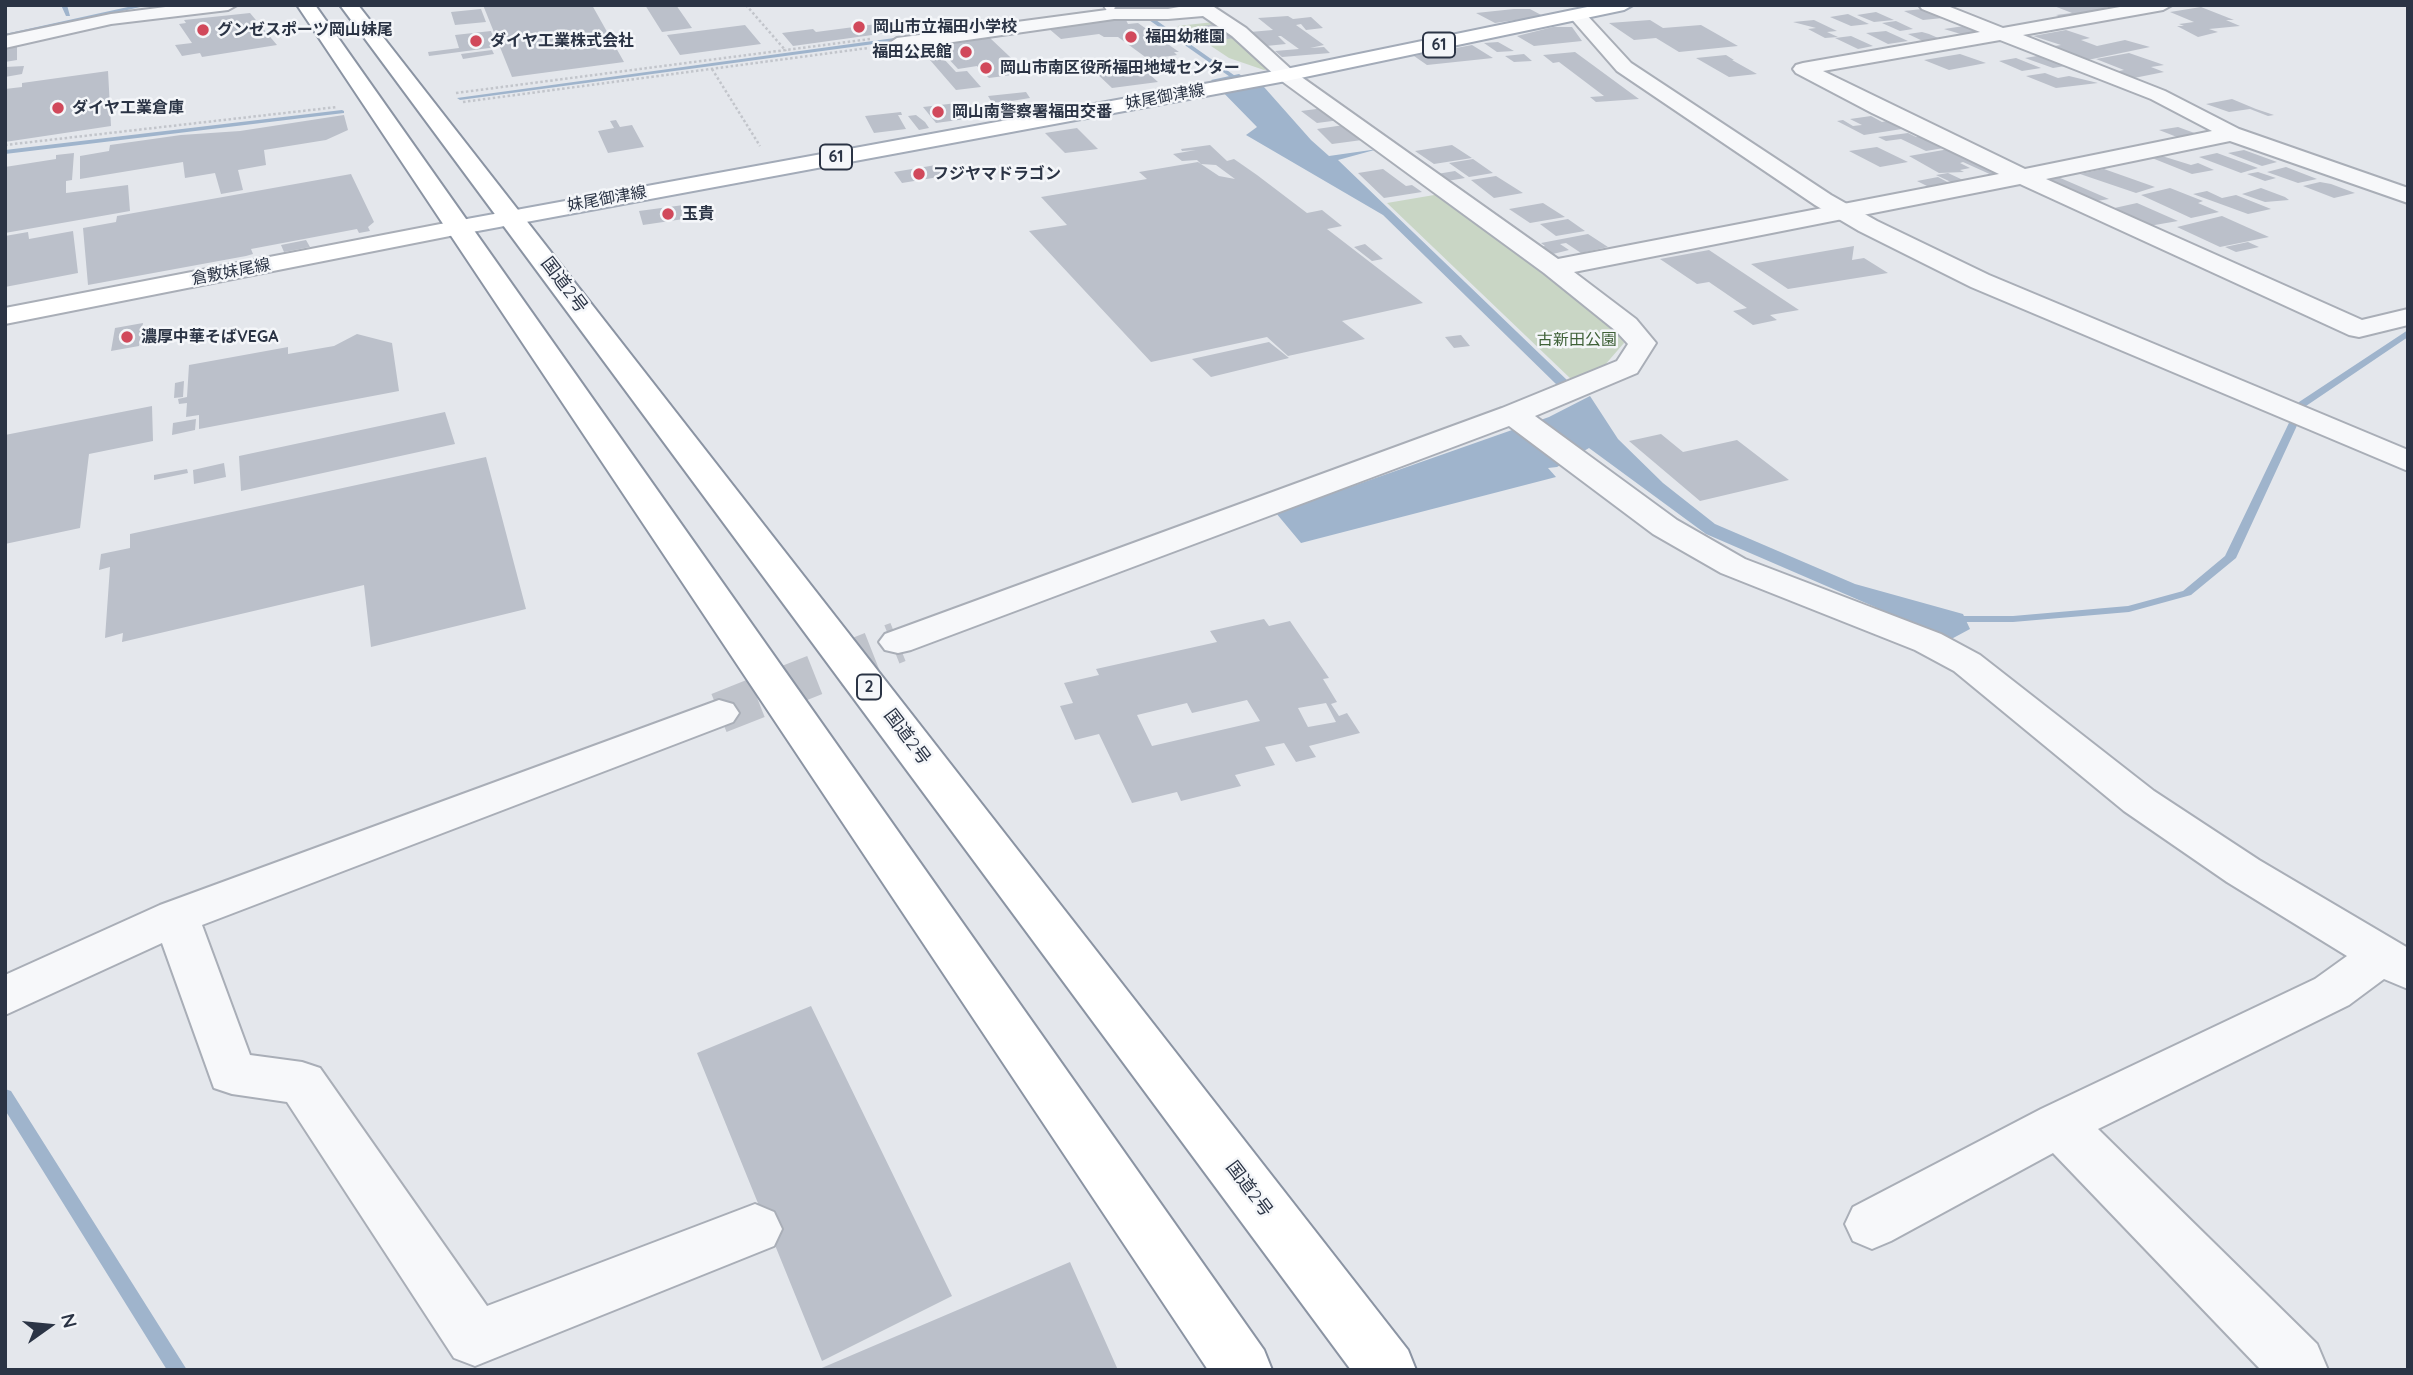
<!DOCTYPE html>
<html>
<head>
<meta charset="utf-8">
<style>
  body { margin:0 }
  #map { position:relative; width:2413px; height:1375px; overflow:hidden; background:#e4e7ec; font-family:Quicksand,sans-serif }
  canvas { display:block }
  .frame { position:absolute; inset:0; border:7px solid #2b3445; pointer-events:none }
  .north { position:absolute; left:14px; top:1291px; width:70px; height:70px; -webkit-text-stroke:5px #f4f6f9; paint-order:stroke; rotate:75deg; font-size:19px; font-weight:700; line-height:28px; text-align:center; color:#2b3445 }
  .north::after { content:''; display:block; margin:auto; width:24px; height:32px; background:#2b3445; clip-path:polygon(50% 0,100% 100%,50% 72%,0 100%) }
</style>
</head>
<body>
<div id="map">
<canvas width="2413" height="1375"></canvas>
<div class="frame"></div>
<div class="north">N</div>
</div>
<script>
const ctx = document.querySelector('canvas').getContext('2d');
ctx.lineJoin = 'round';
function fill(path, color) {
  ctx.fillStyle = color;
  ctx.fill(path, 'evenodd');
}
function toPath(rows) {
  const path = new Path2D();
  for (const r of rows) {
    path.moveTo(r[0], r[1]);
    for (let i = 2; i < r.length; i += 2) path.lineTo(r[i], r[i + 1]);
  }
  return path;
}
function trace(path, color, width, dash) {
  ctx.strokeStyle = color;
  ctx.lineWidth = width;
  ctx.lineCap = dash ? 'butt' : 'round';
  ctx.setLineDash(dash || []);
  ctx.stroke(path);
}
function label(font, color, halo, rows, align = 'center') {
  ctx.font = font + ' Quicksand,"Noto Sans JP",sans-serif';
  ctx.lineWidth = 5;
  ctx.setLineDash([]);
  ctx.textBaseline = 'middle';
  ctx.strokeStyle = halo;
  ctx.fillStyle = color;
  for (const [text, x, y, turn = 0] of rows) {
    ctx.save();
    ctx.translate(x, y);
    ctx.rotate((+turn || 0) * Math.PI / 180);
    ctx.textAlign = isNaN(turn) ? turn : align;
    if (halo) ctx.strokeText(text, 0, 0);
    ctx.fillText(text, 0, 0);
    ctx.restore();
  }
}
const green = toPath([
  [1214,22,1234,35,1270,68,1264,70,1229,58,1184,28,1177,26],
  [1440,194,1620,333,1624,343,1604,366,1572,380,1387,203]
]);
const water = toPath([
  [1239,74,1259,86,1264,87,1311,140,1329,156,1378,149,1338,160,1568,381,1557,385,1383,215,1246,135,1257,127,1211,80],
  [1590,396,1618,439,1663,483,1715,524,1855,584,1963,614,1970,629,1942,644,1875,607,1706,534,1589,448,1557,467,1548,468,1556,477,1301,543,1276,513,1549,417]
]);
const stream = toPath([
  [61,5,67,5,70,16,66,16,61,5],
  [137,5,149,5,5,38,5,34,137,5],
  [1135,6,1137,9,1111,13,1108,11,1135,6],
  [1149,18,1153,18,1248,85,1243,86,1149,20,1149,18],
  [909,36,911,39,460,100,457,98,909,36],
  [342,110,344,111,344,113,5,154,5,150,342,110],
  [2408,330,2408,337,2306,406,2236,558,2191,595,2129,612,2013,622,1952,622,1946,619,1952,616,2013,616,2128,606,2183,591,2225,556,2299,402,2408,330],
  [5,1089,11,1091,187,1370,167,1370,5,1110,5,1089]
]);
const building = toPath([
  [483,5,592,5,624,62,512,77],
  [645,5,676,5,692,28,662,32],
  [2100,5,2113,10,2069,20,2056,15,2072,13,2054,6],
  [2201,7,2234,20,2226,20,2240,26,2209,29,2218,32,2198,37,2177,26,2184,26,2179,24,2194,22,2170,12],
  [481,9,486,22,455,25,451,12],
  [1514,9,1530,9,1543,16,1495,23,1476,13],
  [1922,9,1943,18,1923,20,1904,11],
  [1876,12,1894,20,1874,22,1857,15],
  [250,13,277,45,202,57,200,53,182,56,175,45,192,43,179,24,186,23,184,20],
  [1848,14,1869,24,1851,26,1830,17],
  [1288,16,1293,19,1311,17,1323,28,1306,30,1301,24,1296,25,1324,45,1310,48,1324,47,1330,53,1282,57,1275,51,1299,49,1281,36,1278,36,1286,44,1266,46,1250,32,1273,30,1258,18],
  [1114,19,1126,20,1128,24,1138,23,1179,52,1174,52,1177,55,1148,59,1118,37,1104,37,1099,34,1061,39,1048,28],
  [1650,20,1663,28,1701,25,1738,46,1679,52,1656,38,1634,40,1609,23],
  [1814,20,1837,31,1827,32,1838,37,1825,38,1808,29,1816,28,1793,22],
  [1896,21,1913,29,1900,31,1882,23],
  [892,22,901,31,793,46,782,33,813,29,816,32],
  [1214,24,1235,38,1227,39,1203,26],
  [745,25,761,44,680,55,667,35],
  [1964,26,1981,34,1963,39,1956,36,1964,35,1944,29],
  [1553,27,1572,27,1582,41,1534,46,1517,36],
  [2066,30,2090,38,2081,40,2097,46,2125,40,2150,47,2078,62,2042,48,2061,45,2033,36],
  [491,31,497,47,429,56,428,52,459,48,455,35],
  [1886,31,1908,41,1888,44,1866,33],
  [1922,32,1929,34,1945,41,1927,43,1908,34],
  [1851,36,1873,46,1858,49,1835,38],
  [990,38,1027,73,989,78,977,66,958,69,945,55,939,56,931,47],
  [1498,42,1514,51,1497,52,1484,43],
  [17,45,17,60,5,62,5,47],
  [1472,45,1493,58,1427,65,1414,56],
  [492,50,494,54,463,59,461,54],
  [1575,52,1639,99,1596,102,1590,97,1604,96,1559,62,1553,63,1543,55],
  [2129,53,2164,65,2151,67,2164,72,2129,79,2110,73,2124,70,2096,59],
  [1524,54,1532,61,1514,62,1505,56],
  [1960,54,1986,63,1949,70,1924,60],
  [1726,55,1734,60,1732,60,1757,74,1729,77,1696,58],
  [2043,55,2071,65,2053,68,2025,58],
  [943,58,956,72,967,71,981,87,956,90,930,60],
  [2016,58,2041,68,2022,71,1999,61],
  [1138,64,1158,82,1112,88,1093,70],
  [24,66,22,74,5,77,5,67],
  [108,71,111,126,5,142,5,89,22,87,22,83],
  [2045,73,2058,78,2069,76,2098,83,2056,88,2026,76],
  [1026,92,1030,98,993,104,988,96],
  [2232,99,2256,109,2274,115,2268,116,2250,109,2229,112,2206,104],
  [957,103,973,118,936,123,923,107],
  [1324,108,1340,120,1317,123,1301,111],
  [901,112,902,115,898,115,906,129,874,133,865,116],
  [344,115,348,130,326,140,264,150,266,165,238,170,243,190,221,194,215,173,185,178,183,162,80,179,80,156,109,151,110,145,181,135,240,131],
  [916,115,925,122,929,128,919,130,908,116],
  [1871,116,1882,122,1892,120,1908,128,1864,135,1837,121,1843,120,1853,126,1862,125,1850,119],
  [616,120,620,127,632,125,644,147,608,153,598,131,614,128,610,121],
  [1344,125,1362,140,1332,144,1317,129],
  [2178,127,2200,135,2182,139,2159,130],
  [1077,128,1098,149,1065,153,1045,133],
  [1908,133,1916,137,1925,135,1950,147,1926,151,1901,139,1886,141,1878,137],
  [1210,145,1227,161,1234,159,1257,175,1307,213,1322,210,1342,226,1327,229,1423,303,1342,321,1365,339,1288,356,1267,337,1151,362,1029,231,1067,225,1041,197,1147,179,1139,172,1198,162,1219,176,1235,179,1216,165,1201,164,1197,160,1182,161,1173,154,1196,150,1182,151,1181,149],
  [1452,145,1472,158,1434,164,1415,151],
  [1877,147,1908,162,1880,167,1849,151],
  [1955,148,2008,174,1994,176,1963,162,1960,163,1970,168,1960,170,1964,172,1939,173,1909,156],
  [2244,150,2277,162,2262,166,2228,153],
  [74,153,72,180,66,181,66,193,128,185,130,211,5,233,5,167,56,159,56,155],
  [2217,153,2258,168,2241,173,2199,157],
  [2162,156,2191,165,2198,163,2214,170,2192,174,2152,158],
  [1473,159,1493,173,1469,177,1449,163],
  [936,165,945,176,902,183,894,172],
  [2286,167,2317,179,2298,183,2267,172],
  [1383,169,1406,186,1412,185,1422,192,1384,198,1358,173],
  [2104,169,2155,187,2136,193,2080,174],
  [1455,171,1465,178,1447,181,1437,174],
  [2258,172,2276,178,2265,181,2247,174],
  [1948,173,1963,180,1951,182,1936,175],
  [351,174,374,222,368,227,370,231,359,233,357,229,251,249,253,254,246,256,88,285,83,228,116,222,117,216],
  [1496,176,1523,193,1494,198,1471,180],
  [1938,177,1953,185,1931,188,1917,181],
  [2058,177,2109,199,2091,202,2041,181],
  [2320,182,2331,184,2355,193,2334,198,2303,186],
  [2170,188,2203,201,2198,203,2219,212,2191,218,2141,195],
  [2261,188,2285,197,2289,200,2265,202,2242,194],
  [2207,191,2222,198,2236,195,2271,209,2248,214,2193,194],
  [1543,203,1565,217,1530,223,1509,209],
  [2137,203,2178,221,2149,226,2110,209],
  [691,204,697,217,643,225,639,211],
  [2222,216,2269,237,2220,247,2177,227],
  [1568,219,1585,231,1556,236,1540,224],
  [73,231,78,273,5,287,5,236,28,232,29,239],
  [1588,234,1608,247,1581,253,1566,243,1560,244,1569,250,1553,254,1541,247,1545,246,1541,243],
  [306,240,310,247,284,252,281,245],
  [2248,242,2259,247,2236,252,2225,247],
  [1365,244,1383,259,1372,261,1354,247],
  [1854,246,1852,260,1864,258,1888,273,1788,289,1751,264],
  [1709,250,1799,310,1770,315,1777,320,1753,325,1733,311,1747,308,1709,282,1697,284,1660,259],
  [143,323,139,346,111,351,115,328],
  [357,334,392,343,399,391,199,429,199,415,186,417,187,403,179,404,178,399,187,397,189,365,288,347,288,354,334,346],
  [1461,335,1470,346,1454,348,1445,337],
  [1269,342,1289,358,1211,377,1192,359],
  [184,381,183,397,174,398,175,383],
  [152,406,153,441,89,454,80,528,5,544,5,435],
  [445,412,455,444,241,491,239,456],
  [196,419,195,430,172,435,173,423],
  [1661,434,1683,452,1737,440,1789,480,1700,501,1629,441],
  [486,457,526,609,371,647,364,585,122,642,123,633,105,638,110,567,99,570,101,554,130,548,130,534],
  [224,463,226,477,194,484,193,470],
  [187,469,188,473,154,480,154,475],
  [1264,619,1269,626,1290,621,1329,678,1323,679,1337,702,1331,704,1339,716,1347,713,1360,733,1309,746,1316,757,1296,762,1284,743,1265,747,1275,765,1235,775,1241,786,1181,801,1177,792,1132,803,1099,734,1075,740,1060,706,1073,703,1064,683,1099,675,1096,669,1217,642,1210,631],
  [1247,700,1260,721,1152,746,1137,715,1187,703,1192,713],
  [1326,703,1336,722,1308,727,1298,708],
  [811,1006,952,1296,822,1361,697,1053],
  [1070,1262,1118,1370,817,1370]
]);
const minorTunnel = toPath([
  [719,713,898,642]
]);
const path = toPath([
  [746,5,786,51],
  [712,69,760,146],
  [456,93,870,39],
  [463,102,868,48],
  [5,145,337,107]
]);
const service = toPath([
  [1103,5,1119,5,1114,8,1119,14,1111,16,1103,5]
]);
const minor = toPath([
  [181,5,237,5,228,10,111,24,5,48,5,36,111,14,181,5],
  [1190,5,1211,5,1246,28,1293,71,1558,259,1999,174,1872,113,1796,73,1793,69,1796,65,1803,63,1980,32,1922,9,1919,5,1945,5,2003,28,2131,5,2172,5,2163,10,2023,35,2165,91,2239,129,2408,188,2408,203,2230,141,2046,179,2362,320,2408,309,2408,325,2359,337,2349,335,2020,184,1574,272,1636,319,1656,343,1637,373,1535,416,1677,520,1745,559,1941,634,1980,655,2154,791,2259,860,2408,948,2408,989,2384,979,2349,1005,2098,1129,2317,1344,2328,1370,2261,1370,2053,1153,1891,1241,1872,1249,1853,1241,1845,1224,1853,1207,2041,1109,2315,979,2347,956,2227,882,2124,811,1954,671,1915,650,1721,573,1653,534,1509,426,911,650,898,653,885,650,879,642,885,634,1502,408,1617,361,1628,344,1616,331,1544,273,1279,79,1232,36,1203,16,1168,19,1114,19,897,50,888,44,897,38,1114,9,1168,9,1190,5],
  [2000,40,2151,99,2212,131,2025,169,1823,71,2000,40],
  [719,700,733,704,739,713,733,722,202,925,250,1055,302,1062,320,1068,487,1306,755,1204,774,1212,782,1229,774,1246,475,1366,454,1358,287,1102,232,1094,214,1088,162,943,5,1015,5,975,160,905,719,700]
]);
const tertiary = toPath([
  [1578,11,1584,12,1631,63,1831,195,1877,221,1989,275,2408,450,2408,471,1971,287,1859,231,1815,205,1617,71,1569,16,1578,11]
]);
const secondary = toPath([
  [456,221,465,223,468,228,465,233,5,324,5,308,456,221]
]);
const primary = toPath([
  [1597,5,1633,5,1624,10,1286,81,456,235,447,233,444,228,447,223,456,221,1286,69,1597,5]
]);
const trunk = toPath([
  [297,5,315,5,1264,1350,1272,1370,1208,1370,297,5],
  [340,5,358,5,1408,1350,1416,1370,1351,1370,340,5]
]);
const markers = [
  [859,27,7,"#d1495b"],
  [203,30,7,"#d1495b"],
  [1131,37,7,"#d1495b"],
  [476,41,7,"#d1495b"],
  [966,52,7,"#d1495b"],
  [986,68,7,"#d1495b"],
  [58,108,7,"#d1495b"],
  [938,112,7,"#d1495b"],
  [919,174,7,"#d1495b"],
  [668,214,7,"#d1495b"],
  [127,337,7,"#d1495b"]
];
const farPoinames = [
  ["岡山市立福田小学校",873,27],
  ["グンゼスポーツ岡山妹尾",217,30],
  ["福田幼稚園",1145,37],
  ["ダイヤ工業株式会社",490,41],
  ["福田公民館",952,52,"right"],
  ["岡山市南区役所福田地域センター",1000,68],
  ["ダイヤ工業倉庫",72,108],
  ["岡山南警察署福田交番",952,112],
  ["フジヤマドラゴン",933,174],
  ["玉貴",682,214],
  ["濃厚中華そばVEGA",141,337]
];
const shields = [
  [1439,45,32],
  [836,157,32],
  [869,687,24]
];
const shieldNames = [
  ["61",1439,45],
  ["61",836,157],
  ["2",869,687]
];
const farStreetnames = [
  ["妹尾御津線",1165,97,-10],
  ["妹尾御津線",607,199,-10],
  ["倉敷妹尾線",231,272,-11]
];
const farParknames = [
  ["古新田公園",1577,340]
];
const streetNames = [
  ["国道2号",564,285,53],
  ["国道2号",907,737,53],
  ["国道2号",1249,1189,53]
];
fill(green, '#c9d6c5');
fill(water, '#9fb4cc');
fill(stream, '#9fb4cc');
fill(building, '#bbc0ca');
trace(minorTunnel, '#bfc3cb', 41, [41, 21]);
trace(service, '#a9aeb7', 3);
trace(minor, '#a9aeb7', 4);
trace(tertiary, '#a9aeb7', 4);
trace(secondary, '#a9aeb7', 4);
trace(primary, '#a3abb8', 4);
trace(trunk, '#8b94a3', 4);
trace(path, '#c2c5cb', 2.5, [2.5, 2.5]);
fill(service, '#f7f8fa');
fill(minor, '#f7f8fa');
fill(tertiary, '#f7f8fa');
fill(secondary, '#fff');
fill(primary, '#fff');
fill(trunk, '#fff');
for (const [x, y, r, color] of markers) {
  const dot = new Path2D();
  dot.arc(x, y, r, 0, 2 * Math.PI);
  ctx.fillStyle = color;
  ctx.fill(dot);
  trace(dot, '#f4f6f9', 2.5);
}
label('bold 16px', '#2b3445', '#f4f6f9', farPoinames, 'left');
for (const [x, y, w] of shields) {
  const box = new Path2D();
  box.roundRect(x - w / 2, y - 12.5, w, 25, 5);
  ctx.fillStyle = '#f4f6f9';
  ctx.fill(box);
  trace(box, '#2b3445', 2);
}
label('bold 16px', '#2b3445', null, shieldNames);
label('16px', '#2b3445', '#f4f6f9', farStreetnames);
label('16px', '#3f6138', '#f4f6f9', farParknames);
label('18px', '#2b3445', '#f4f6f9', streetNames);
</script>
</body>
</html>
